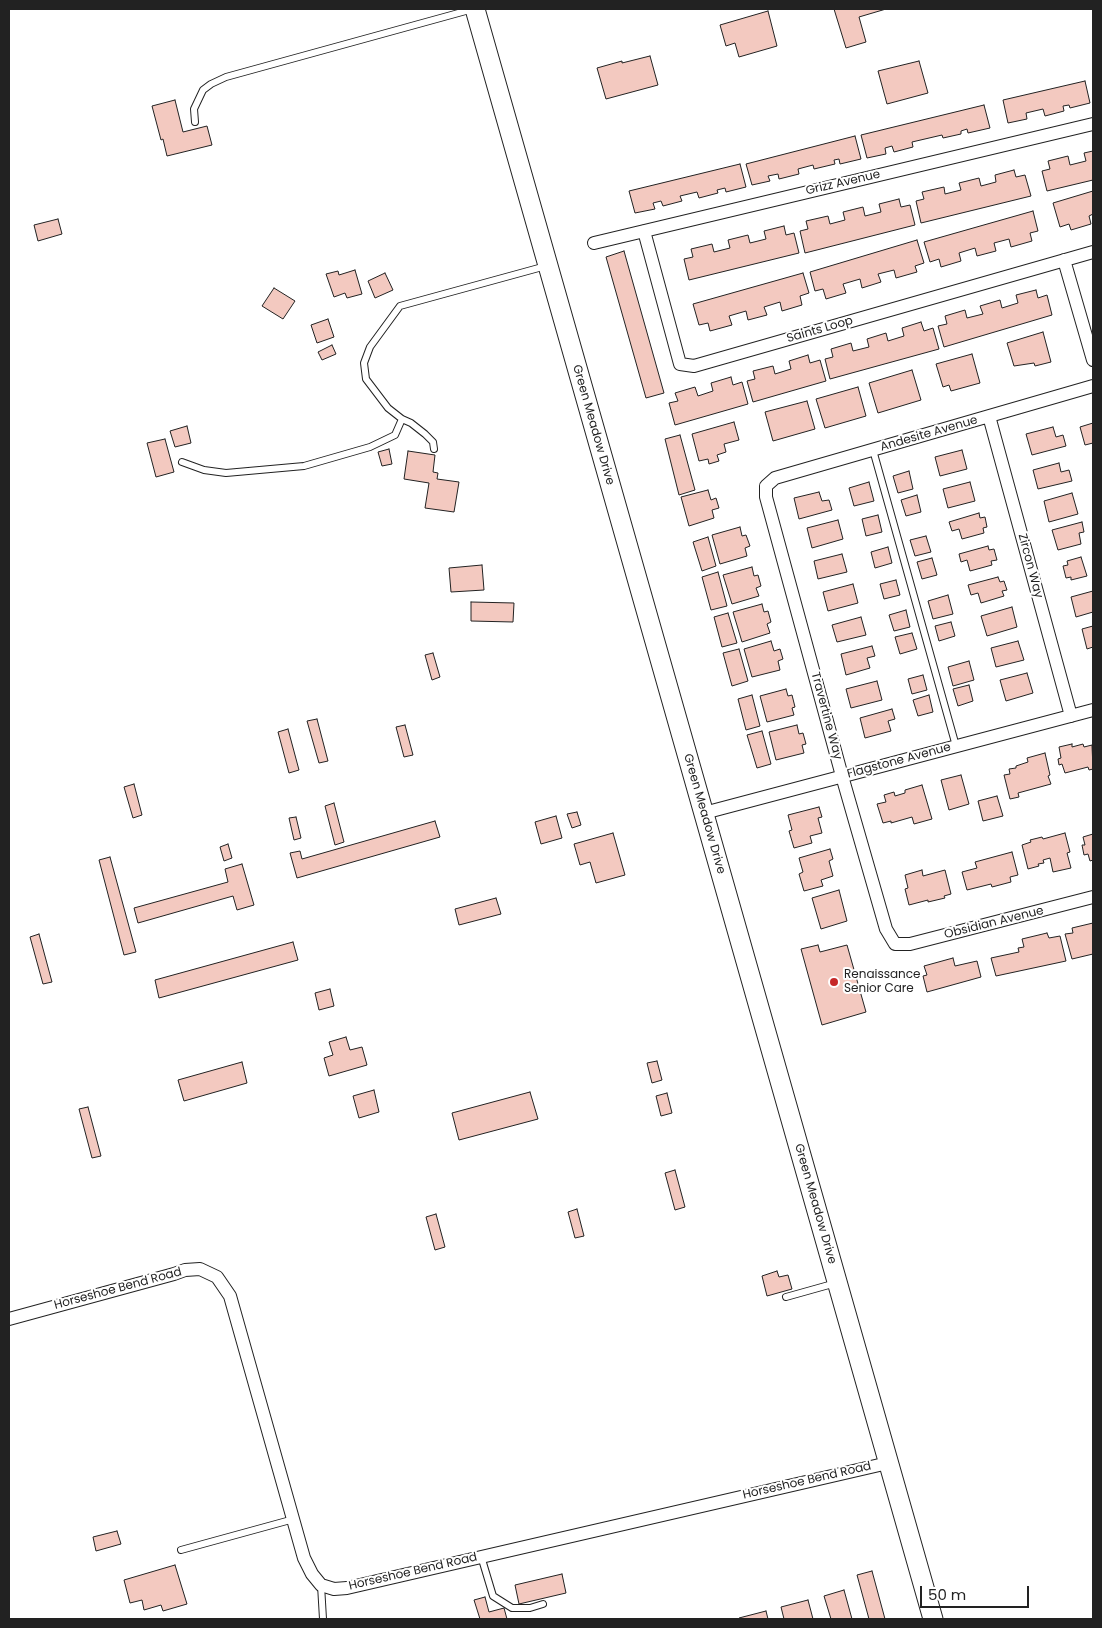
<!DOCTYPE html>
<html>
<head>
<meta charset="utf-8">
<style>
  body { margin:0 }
  #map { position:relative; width:1102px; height:1628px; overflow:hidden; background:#fff; font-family:Poppins,sans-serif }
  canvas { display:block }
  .frame { position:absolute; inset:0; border:10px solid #222; pointer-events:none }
  .scale { position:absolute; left:920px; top:1586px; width:109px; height:22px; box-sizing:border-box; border:2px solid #222; border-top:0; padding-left:6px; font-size:15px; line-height:18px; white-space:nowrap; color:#222; -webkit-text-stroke:4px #fff; paint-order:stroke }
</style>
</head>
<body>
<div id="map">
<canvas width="1102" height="1628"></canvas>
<div class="frame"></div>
<div class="scale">50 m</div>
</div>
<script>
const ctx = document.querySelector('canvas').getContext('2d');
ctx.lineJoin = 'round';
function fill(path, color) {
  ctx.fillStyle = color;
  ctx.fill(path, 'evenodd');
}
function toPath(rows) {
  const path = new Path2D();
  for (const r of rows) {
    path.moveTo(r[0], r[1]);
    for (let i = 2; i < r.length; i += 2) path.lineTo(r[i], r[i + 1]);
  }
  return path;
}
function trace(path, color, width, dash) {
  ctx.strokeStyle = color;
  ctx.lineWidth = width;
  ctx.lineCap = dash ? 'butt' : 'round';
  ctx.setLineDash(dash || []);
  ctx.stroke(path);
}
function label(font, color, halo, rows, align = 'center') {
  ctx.font = font + ' Poppins,sans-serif';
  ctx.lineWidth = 4;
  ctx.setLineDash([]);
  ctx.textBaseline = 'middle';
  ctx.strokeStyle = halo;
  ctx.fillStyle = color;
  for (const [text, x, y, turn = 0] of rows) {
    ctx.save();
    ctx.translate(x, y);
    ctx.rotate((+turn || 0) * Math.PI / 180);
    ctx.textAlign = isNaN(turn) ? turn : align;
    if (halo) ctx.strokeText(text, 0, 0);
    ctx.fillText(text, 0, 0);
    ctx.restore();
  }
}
const building = toPath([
  [834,9,886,9,859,17,866,42,846,48,834,9],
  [768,11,777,46,739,57,735,43,726,46,720,25,768,11],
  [650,56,658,85,606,99,597,68,622,61,622,63,650,56],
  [919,61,928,93,887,104,878,71,919,61],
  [1085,81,1090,103,1070,108,1069,105,1063,106,1064,111,1045,116,1043,109,1026,113,1027,119,1008,123,1003,100,1085,81],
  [175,100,183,132,207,126,212,145,167,156,163,139,161,140,152,106,175,100],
  [984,105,990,128,968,133,967,129,961,131,961,134,943,138,942,135,912,142,913,147,894,152,892,146,885,148,886,154,867,158,861,135,984,105],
  [855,136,861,159,840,164,839,159,834,160,835,164,814,169,813,165,798,169,799,174,779,179,778,174,768,176,770,181,752,185,746,164,855,136],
  [1093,151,1093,180,1047,191,1042,171,1050,169,1048,161,1068,156,1070,165,1086,161,1084,153,1093,151],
  [740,164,746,187,726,192,725,188,717,190,718,193,699,198,697,192,680,196,682,201,663,206,661,201,653,203,655,209,635,213,629,191,740,164],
  [1014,170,1016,177,1025,175,1031,196,921,223,916,201,924,199,922,192,944,187,945,194,961,190,959,183,979,178,981,186,996,182,995,175,1014,170],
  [1093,191,1093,214,1089,216,1091,224,1071,230,1069,224,1060,227,1053,203,1093,191],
  [899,199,901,207,910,205,915,225,805,253,800,231,808,229,806,221,828,216,830,224,845,220,843,212,863,207,865,216,881,212,879,204,899,199],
  [1033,211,1038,231,1030,233,1032,241,1011,247,1009,239,994,243,996,251,977,256,975,248,959,253,961,261,941,267,939,259,930,262,924,242,1033,211],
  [58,219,62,234,38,241,34,225,58,219],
  [784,226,786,235,794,233,799,253,689,280,684,259,693,257,691,249,712,244,714,252,730,248,728,240,748,235,750,243,766,239,764,231,784,226],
  [917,240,924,263,915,266,917,272,896,278,894,270,878,274,881,282,862,288,860,279,843,284,846,293,826,299,823,289,815,291,810,272,917,240],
  [624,251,664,393,646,398,606,257,624,251],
  [355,270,362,294,347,298,345,293,334,297,326,274,338,271,339,275,355,270],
  [385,273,393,290,375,298,368,281,385,273],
  [803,273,809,293,800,296,802,305,782,311,780,302,764,307,767,315,748,320,746,311,729,316,732,325,710,331,708,323,699,325,693,304,803,273],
  [274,288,295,301,283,319,262,306,274,288],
  [1036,290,1038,298,1047,295,1052,315,944,347,938,326,947,324,945,316,965,310,967,318,983,314,980,306,1000,300,1002,308,1018,303,1016,295,1036,290],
  [328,319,334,337,317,343,311,325,328,319],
  [921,322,924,331,933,328,939,349,830,379,825,359,833,357,831,349,851,343,853,351,869,347,867,339,886,333,888,341,904,336,902,328,921,322],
  [1043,332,1051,362,1035,366,1034,363,1014,366,1007,343,1043,332],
  [332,345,336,354,322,360,318,352,332,345],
  [972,354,980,383,951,391,949,385,943,387,936,364,972,354],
  [808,355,810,363,820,360,826,381,753,402,747,381,755,379,753,371,773,366,775,374,791,369,789,361,808,355],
  [912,370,921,400,878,413,869,383,912,370],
  [731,377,733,385,742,382,748,404,675,425,669,403,678,401,675,393,695,387,698,396,713,391,711,383,731,377],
  [858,387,866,416,825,428,816,399,858,387],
  [807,401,815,429,773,441,765,412,807,401],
  [734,422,739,440,724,444,726,452,717,455,719,461,709,464,708,459,699,461,692,434,734,422],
  [1093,423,1093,443,1085,445,1080,427,1093,423],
  [187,426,191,443,175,447,170,431,187,426],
  [1053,427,1056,437,1063,435,1066,446,1032,455,1026,434,1053,427],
  [680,435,695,490,679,495,665,439,680,435],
  [165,439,174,472,156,477,147,443,165,439],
  [389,449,392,464,382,466,378,452,389,449],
  [962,450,967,469,940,476,935,457,962,450],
  [408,451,435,455,433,472,438,473,437,479,459,482,454,512,425,508,429,483,404,479,408,451],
  [1059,463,1061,472,1069,470,1072,481,1038,489,1033,470,1059,463],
  [909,471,913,489,898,493,893,476,909,471],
  [869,482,874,501,854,506,849,488,869,482],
  [970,482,975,501,948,508,943,489,970,482],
  [708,490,711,500,716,498,719,508,712,510,714,518,689,526,681,497,708,490],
  [819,492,822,501,829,500,832,510,799,519,794,498,819,492],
  [1072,493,1078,514,1049,522,1044,501,1072,493],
  [917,495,921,512,906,516,901,500,917,495],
  [979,513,980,518,985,517,987,527,983,528,984,533,962,539,959,529,952,531,949,522,979,513],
  [878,515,882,532,866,536,862,519,878,515],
  [838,520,843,539,812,548,807,528,838,520],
  [1082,522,1084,532,1079,533,1081,544,1058,550,1052,530,1082,522],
  [740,527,742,536,746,535,750,546,745,548,747,556,720,564,712,535,740,527],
  [926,536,931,552,915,556,910,540,926,536],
  [708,537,716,566,702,571,693,542,708,537],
  [988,546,989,550,994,549,997,560,991,561,992,565,970,571,967,560,961,562,959,554,988,546],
  [888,547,892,563,875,568,871,552,888,547],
  [842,554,847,572,818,579,814,561,842,554],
  [1081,557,1087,576,1071,580,1071,577,1066,578,1063,566,1068,565,1067,561,1081,557],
  [932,558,937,575,922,579,917,562,932,558],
  [482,565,484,590,451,592,449,568,482,565],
  [752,567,754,576,758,575,761,586,756,588,759,596,732,604,723,575,752,567],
  [718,572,727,606,711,610,702,577,718,572],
  [998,577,1000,582,1004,581,1007,590,1002,591,1004,596,981,603,978,593,971,595,968,585,998,577],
  [896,580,900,595,884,599,880,584,896,580],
  [853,584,858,603,828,611,823,592,853,584],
  [1093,591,1093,612,1076,617,1071,597,1093,591],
  [948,595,953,614,933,619,928,601,948,595],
  [471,602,514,603,513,622,471,621,471,602],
  [762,604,764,612,768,611,771,622,767,624,770,633,742,642,733,612,762,604],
  [1012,607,1017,627,987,636,981,616,1012,607],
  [906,610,910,627,894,631,889,615,906,610],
  [728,613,737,643,722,647,714,617,728,613],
  [861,617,866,635,837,642,832,625,861,617],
  [951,622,955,636,939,641,935,626,951,622],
  [1093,626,1093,647,1087,649,1082,629,1093,626],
  [912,633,917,649,900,654,895,637,912,633],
  [771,641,774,651,780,649,783,659,778,661,780,670,752,677,744,649,771,641],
  [1018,641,1024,660,996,667,991,648,1018,641],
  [872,646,875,656,867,658,870,668,846,675,841,654,872,646],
  [739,649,748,681,732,686,723,653,739,649],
  [433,653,440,677,432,680,425,655,433,653],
  [969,661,974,680,953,686,948,667,969,661],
  [1027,673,1033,693,1006,701,1000,680,1027,673],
  [923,675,927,690,912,694,908,679,923,675],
  [877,681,882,700,851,708,846,689,877,681],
  [969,685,973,701,958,706,953,689,969,685],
  [786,689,788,696,792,695,795,707,792,708,794,715,767,722,760,696,786,689],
  [752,695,760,726,746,730,738,699,752,695],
  [929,695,933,712,918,716,913,700,929,695],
  [892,709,895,719,888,721,891,731,865,738,860,718,892,709],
  [317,719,328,761,319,763,307,721,317,719],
  [405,725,413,755,404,757,396,727,405,725],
  [797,725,799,734,803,733,806,744,802,745,804,753,776,760,769,732,797,725],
  [288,729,299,770,289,773,278,732,288,729],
  [762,731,771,764,757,768,747,735,762,731],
  [1072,744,1072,747,1083,744,1084,747,1092,745,1093,769,1089,770,1088,767,1065,773,1062,764,1059,765,1058,759,1061,758,1059,747,1072,744],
  [1045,753,1050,775,1048,776,1051,784,1018,793,1019,797,1010,799,1004,775,1010,774,1009,769,1016,768,1016,766,1028,762,1027,758,1045,753],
  [961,775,969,804,949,810,941,780,961,775],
  [134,784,142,815,133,818,124,787,134,784],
  [922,785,932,819,914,824,912,817,891,823,891,821,883,823,877,804,886,802,884,795,894,792,895,796,905,793,905,790,922,785],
  [997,796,1003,816,983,821,978,801,997,796],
  [334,803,344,842,335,845,325,806,334,803],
  [819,807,822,817,818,818,822,833,810,836,812,843,794,848,789,831,792,830,788,815,819,807],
  [577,812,581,825,572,828,567,814,577,812],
  [556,816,562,838,541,844,535,822,556,816],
  [296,817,301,838,294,840,289,818,296,817],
  [435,821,440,837,297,878,290,853,300,851,302,859,435,821],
  [613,833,625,875,596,883,590,862,580,865,574,844,613,833],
  [1065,833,1070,852,1067,853,1071,868,1053,872,1050,858,1043,860,1044,863,1038,864,1039,866,1028,869,1022,845,1031,842,1030,840,1042,837,1043,839,1065,833],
  [1093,834,1093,860,1090,861,1088,854,1084,855,1082,845,1085,845,1083,837,1093,834],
  [228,844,232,858,224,861,220,847,228,844],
  [830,849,833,859,829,861,833,876,821,880,823,886,804,891,799,874,803,872,799,858,830,849],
  [1012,852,1018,875,1010,877,1011,882,992,887,991,884,967,890,962,872,977,868,975,862,1012,852],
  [110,857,136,952,124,955,99,860,110,857],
  [242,864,254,905,237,910,233,896,138,923,134,908,228,882,225,869,242,864],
  [922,870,923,876,945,870,951,894,944,896,945,898,928,902,928,900,909,905,905,889,908,888,905,875,922,870],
  [839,890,847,921,821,929,812,898,839,890],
  [496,898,501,914,459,925,455,909,496,898],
  [1093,923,1093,954,1072,959,1065,934,1073,933,1072,928,1093,923],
  [1047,933,1049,938,1060,936,1066,961,996,976,991,958,1019,952,1018,948,1024,947,1022,939,1047,933],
  [39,934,52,982,43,984,30,937,39,934],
  [293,942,298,960,159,998,155,980,293,942],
  [818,945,820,952,847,945,866,1012,822,1025,801,949,818,945],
  [953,958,955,966,977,961,981,977,927,992,923,976,927,975,924,966,953,958],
  [330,989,334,1006,319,1010,315,993,330,989],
  [346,1037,350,1050,362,1047,367,1065,329,1076,324,1058,333,1055,329,1042,346,1037],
  [657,1061,662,1080,652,1083,647,1063,657,1061],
  [242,1062,247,1083,184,1101,178,1080,242,1062],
  [374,1090,379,1112,359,1118,353,1096,374,1090],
  [530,1092,538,1119,459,1140,452,1113,530,1092],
  [667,1093,672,1113,661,1116,656,1096,667,1093],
  [88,1107,101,1156,92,1158,79,1109,88,1107],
  [675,1170,685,1207,675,1210,665,1173,675,1170],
  [577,1209,584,1236,575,1238,568,1212,577,1209],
  [436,1214,445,1247,435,1250,426,1217,436,1214],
  [777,1271,779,1277,788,1275,792,1289,767,1296,762,1276,777,1271],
  [117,1531,121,1544,96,1551,93,1537,117,1531],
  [175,1565,187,1604,163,1611,161,1605,144,1610,142,1600,130,1603,124,1580,175,1565],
  [872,1571,885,1619,869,1619,857,1575,872,1571],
  [562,1574,566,1593,519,1604,515,1585,562,1574],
  [844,1590,852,1619,831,1619,824,1596,844,1590],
  [485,1597,489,1612,504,1608,507,1619,480,1619,474,1600,485,1597],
  [808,1600,813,1619,784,1619,781,1607,808,1600],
  [766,1611,768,1619,739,1619,739,1618,766,1611]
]);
const service = toPath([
  [195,122,194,109,203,90,211,84,226,77,473,9],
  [434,449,433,442,425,434,411,423,402,419,388,408,366,379,364,363,370,347,400,306,546,266],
  [873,450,956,746],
  [182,462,204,470,226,473,304,466,370,447,395,435,402,419],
  [786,1297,836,1283],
  [181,1550,294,1519],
  [481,1556,493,1596,512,1608,530,1608,543,1604],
  [321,1585,323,1619]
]);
const minor = toPath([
  [644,231,680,364,694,366,1093,252],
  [594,243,1093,124],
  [1064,260,1093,360],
  [1093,386,775,478,766,486,766,497,842,776,886,929,895,944,910,944,1093,897],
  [989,416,1071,716],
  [704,813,1093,710],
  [9,1319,174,1274,185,1270,200,1269,217,1277,230,1296,304,1558,312,1574,321,1585,334,1589,347,1588,888,1463]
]);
const secondary = toPath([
  [475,9,933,1619]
]);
const markers = [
  [834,982,5,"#c62828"]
];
const streetNames = [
  ["Grizz Avenue",843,183,-13],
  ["Saints Loop",820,330,-16],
  ["Green Meadow Drive",593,425,74],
  ["Andesite Avenue",929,434,-16],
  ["Zircon Way",1030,566,75],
  ["Travertine Way",826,716,75],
  ["Flagstone Avenue",899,761,-15],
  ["Green Meadow Drive",704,814,74],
  ["Obsidian Avenue",994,923,-14],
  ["Green Meadow Drive",815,1204,74],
  ["Horseshoe Bend Road",118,1289,-15],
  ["Horseshoe Bend Road",807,1481,-13],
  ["Horseshoe Bend Road",413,1572,-13]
];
const poiNames = [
  ["Renaissance",844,975],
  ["Senior Care",844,989]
];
fill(building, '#f3c9c0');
trace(building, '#222', 1);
trace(service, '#222', 8);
trace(minor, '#222', 14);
trace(secondary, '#222', 21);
trace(service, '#fff', 6);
trace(minor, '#fff', 12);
trace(secondary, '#fff', 19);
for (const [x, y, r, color] of markers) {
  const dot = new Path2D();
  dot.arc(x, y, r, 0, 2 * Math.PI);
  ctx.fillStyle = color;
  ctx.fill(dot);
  trace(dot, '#fff', 2);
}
label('12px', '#222', '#fff', streetNames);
label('12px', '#222', '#fff', poiNames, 'left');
</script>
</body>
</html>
